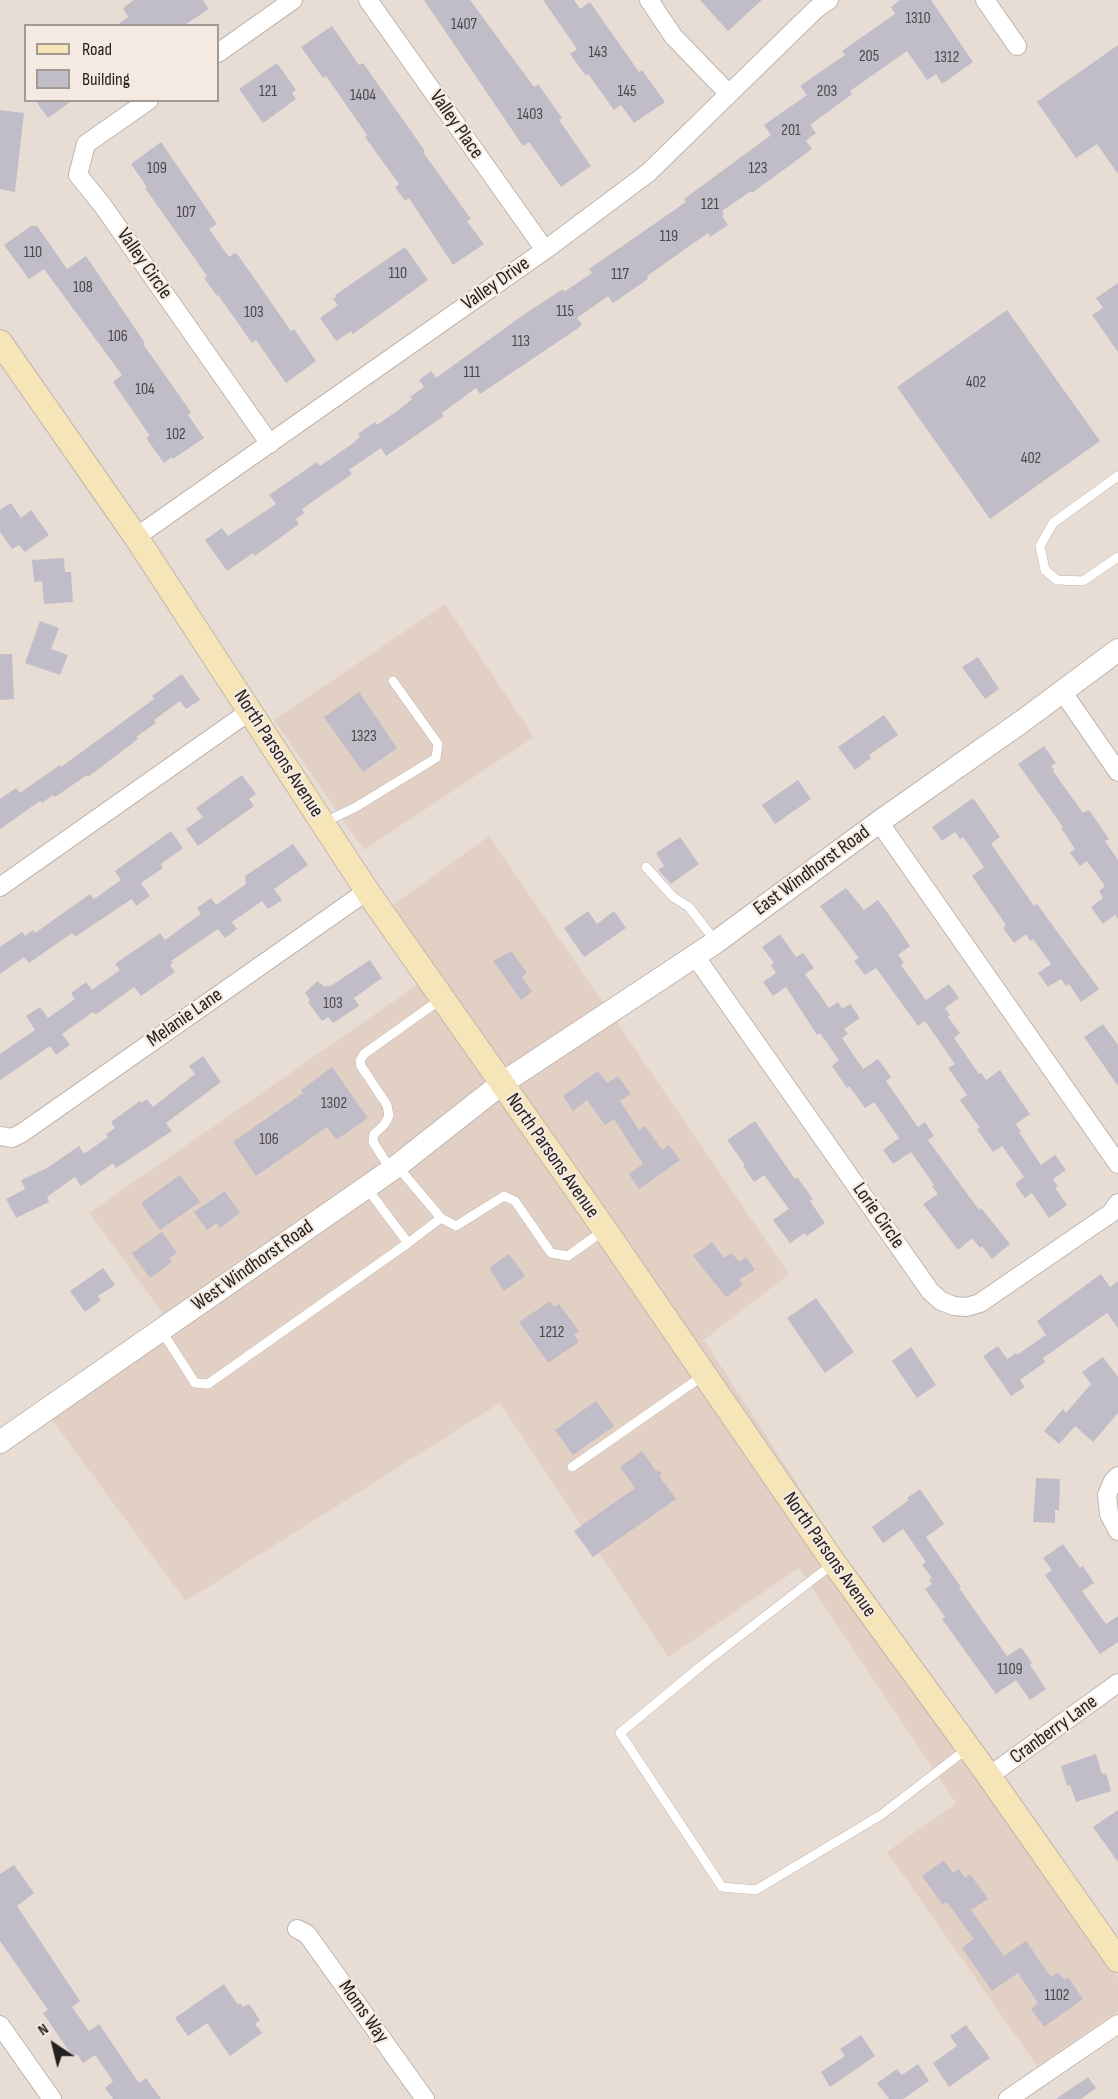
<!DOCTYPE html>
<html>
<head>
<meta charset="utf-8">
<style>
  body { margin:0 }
  #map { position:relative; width:1118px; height:2099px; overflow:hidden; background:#e8ddd4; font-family:"Sofia Sans Condensed",sans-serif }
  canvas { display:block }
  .legend { position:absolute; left:24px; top:24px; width:195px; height:78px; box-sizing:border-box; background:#f5eae1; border:2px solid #a29a93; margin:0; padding:8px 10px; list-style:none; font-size:18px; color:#25211e }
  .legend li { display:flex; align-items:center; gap:12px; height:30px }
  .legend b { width:30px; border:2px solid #a29a93 }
  .north { position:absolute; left:24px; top:2015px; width:60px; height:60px; -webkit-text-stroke:4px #f5eae1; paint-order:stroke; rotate:325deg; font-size:16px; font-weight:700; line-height:24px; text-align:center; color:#25211e }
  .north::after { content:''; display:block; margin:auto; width:21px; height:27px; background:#25211e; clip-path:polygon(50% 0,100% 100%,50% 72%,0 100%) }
</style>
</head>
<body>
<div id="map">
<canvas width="1118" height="2099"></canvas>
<ul class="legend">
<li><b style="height:8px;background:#f7e5ba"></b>Road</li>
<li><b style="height:16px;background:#c0bdc9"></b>Building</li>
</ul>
<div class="north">N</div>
</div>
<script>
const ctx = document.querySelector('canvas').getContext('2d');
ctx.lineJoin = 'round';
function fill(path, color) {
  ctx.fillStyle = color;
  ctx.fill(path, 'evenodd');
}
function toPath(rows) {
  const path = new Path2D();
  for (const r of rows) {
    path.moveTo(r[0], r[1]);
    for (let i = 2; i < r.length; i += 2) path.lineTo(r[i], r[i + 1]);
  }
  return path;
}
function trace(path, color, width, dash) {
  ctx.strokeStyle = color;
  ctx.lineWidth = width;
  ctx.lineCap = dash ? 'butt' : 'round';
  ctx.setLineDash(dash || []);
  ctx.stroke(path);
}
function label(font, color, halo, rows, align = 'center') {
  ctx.font = font + ' "Sofia Sans Condensed",sans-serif';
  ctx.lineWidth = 4.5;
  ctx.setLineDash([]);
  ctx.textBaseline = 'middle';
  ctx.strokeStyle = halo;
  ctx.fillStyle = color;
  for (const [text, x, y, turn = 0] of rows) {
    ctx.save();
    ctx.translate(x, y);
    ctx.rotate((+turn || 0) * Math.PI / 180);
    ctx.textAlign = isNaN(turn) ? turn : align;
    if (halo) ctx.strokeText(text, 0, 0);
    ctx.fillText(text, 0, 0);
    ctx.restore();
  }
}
const built = toPath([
  [445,604,534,737,364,850,274,720],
  [489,836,604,1004,503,1070,390,907],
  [420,983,487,1081,390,1157,164,1315,89,1213],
  [616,1021,789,1274,704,1340,873,1601,515,1087],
  [500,1098,1118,1977,1118,2011,1037,2066,887,1852,956,1803,799,1568,668,1657,500,1403,186,1601,51,1419]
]);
const building = toPath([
  [134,0,203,0,209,9,183,26,116,26,128,17,123,8],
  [424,0,470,0,534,87,538,84,562,118,559,120,591,166,561,187,529,142,523,146],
  [543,0,574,0,580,9,590,2,639,72,642,70,665,102,634,123,621,105,614,110,588,74,586,76,570,54,577,49],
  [700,0,762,0,728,31],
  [900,0,931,0,973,62,942,84,936,74,927,80,907,51,850,91,852,94,810,125,816,133,806,141,812,149,752,193,751,191,722,211,724,214,722,216,728,225,710,237,708,233,647,276,648,279,613,303,608,296,577,318,582,324,580,327,480,394,476,388,442,413,444,416,386,456,381,448,349,470,352,474,302,509,304,513,296,519,299,524,255,556,253,553,227,571,205,540,222,528,228,536,276,504,269,495,317,462,320,466,352,444,360,437,358,434,375,422,377,425,400,409,412,399,410,397,424,387,419,380,431,371,436,378,526,313,563,289,564,292,592,273,589,269,686,202,684,199,771,135,764,125,807,95,800,86,845,55,842,51,895,14,891,7],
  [332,26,359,65,363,63,425,151,423,152,471,219,467,221,484,244,453,265,409,198,405,201,395,187,399,184,365,137,367,135,326,76,323,78,301,47],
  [1118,45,1118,174,1097,144,1076,158,1037,102],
  [277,63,296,90,292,93,296,99,263,123,239,89],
  [35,100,73,100,48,118],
  [0,110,24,113,15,192,0,189],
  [161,142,217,224,209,229,229,257,235,253,238,255,291,331,294,329,316,361,286,383,256,340,252,343,218,295,217,296,204,278,207,276,145,188,147,187,131,164],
  [31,226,37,226,67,269,86,256,145,343,143,344,191,412,188,415,204,438,173,459,172,457,164,463,146,438,150,436,113,382,122,375,44,269,29,279,4,245],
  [405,247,428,280,353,334,351,331,336,341,320,318,338,305,333,299,336,297,335,295],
  [1118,283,1118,352,1092,315,1103,308,1096,298],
  [1007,310,1100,441,990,519,897,387],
  [11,503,21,518,31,510,49,535,25,552,19,545,12,549,0,532,0,510],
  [64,558,65,572,71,572,73,602,44,604,42,581,34,582,32,560],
  [40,621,59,628,51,649,68,655,60,675,25,663],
  [0,654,12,654,14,699,0,700],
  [978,657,999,689,985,699,962,667],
  [182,674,200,700,186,709,180,701,154,720,156,723,136,737,138,739,88,777,87,775,55,797,53,795,42,803,40,801,0,829,0,799,16,788,20,793,60,765,61,767,154,699,152,696],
  [359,692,397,748,363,772,324,717],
  [884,715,898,735,869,755,871,758,855,770,838,747],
  [1044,746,1056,763,1051,766,1054,770,1053,771,1083,813,1089,810,1109,839,1105,841,1118,860,1118,919,1115,915,1103,924,1091,907,1103,898,1099,891,1105,886,1087,861,1080,866,1070,853,1075,849,1061,828,1063,827,1018,764],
  [242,775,256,794,249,799,254,806,198,846,186,829,203,817,196,808],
  [798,780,811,799,775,824,762,805],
  [973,798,1000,837,991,844,1034,906,1037,904,1099,989,1081,1002,1069,984,1066,986,1061,979,1048,987,1038,973,1051,964,1033,939,1030,941,1026,934,1014,943,1003,928,1006,925,972,876,984,867,963,837,960,839,955,832,942,841,932,827],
  [171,831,183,848,161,864,163,868,141,883,150,896,136,906,132,899,75,937,72,933,29,963,24,957,0,974,0,947,22,932,25,936,33,930,35,933,90,894,94,899,121,880,115,871],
  [680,837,699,864,671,884,658,870,664,866,656,853],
  [293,844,308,865,274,889,282,900,268,909,262,901,232,922,237,929,225,938,218,929,171,961,173,963,170,965,175,972,141,996,134,987,98,1013,94,1014,93,1012,62,1034,70,1045,56,1055,50,1046,0,1080,0,1054,35,1030,26,1016,40,1007,48,1018,75,999,71,993,86,982,92,990,120,970,115,964,160,933,165,940,201,914,197,908,211,898,216,905,246,884,245,876],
  [846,888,864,910,878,900,889,915,910,946,898,955,904,963,901,965,926,1000,949,984,959,998,945,1008,950,1015,948,1017,960,1033,954,1038,979,1074,981,1073,986,1080,1000,1070,1010,1085,1030,1114,1016,1124,1021,1131,1019,1132,1041,1165,1055,1155,1066,1170,1053,1179,1058,1186,1055,1188,1067,1205,1049,1218,1032,1193,1025,1198,1015,1184,1024,1177,1002,1146,993,1152,977,1129,980,1128,960,1100,967,1095,948,1068,955,1064,925,1021,918,1026,876,968,865,975,854,961,859,958,820,906],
  [588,911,597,924,614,911,626,928,584,957,564,928],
  [780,934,796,957,803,953,814,968,805,974,829,1008,838,1002,842,1009,850,1004,860,1018,844,1029,848,1034,842,1038,863,1069,878,1059,891,1077,886,1081,918,1127,925,1122,934,1136,928,1140,979,1210,981,1208,1010,1244,992,1259,982,1246,980,1248,972,1238,958,1250,923,1204,938,1194,932,1186,934,1185,911,1152,893,1164,883,1150,899,1138,874,1102,865,1108,849,1086,847,1088,832,1066,839,1060,820,1033,817,1035,786,987,773,996,763,982,776,973,771,965,774,963,762,947],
  [511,951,527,973,522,977,532,992,521,1000,493,961],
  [370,960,382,978,354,998,359,1006,333,1023,328,1017,322,1021,308,1002,310,1000,305,993,317,981,325,987,328,985,329,987],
  [1103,1024,1118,1045,1118,1086,1084,1037],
  [203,1056,221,1082,166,1123,172,1131,116,1168,113,1163,81,1186,75,1177,47,1197,49,1202,16,1218,6,1199,25,1189,21,1180,47,1168,79,1146,84,1154,108,1137,106,1134,115,1128,111,1122,140,1101,141,1103,147,1099,153,1107,195,1074,189,1066],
  [332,1067,368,1118,336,1140,327,1127,256,1176,233,1142,303,1093,301,1090],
  [598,1071,607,1083,618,1076,631,1094,620,1101,639,1130,645,1126,662,1150,669,1145,680,1160,639,1189,629,1174,643,1164,614,1119,605,1125,587,1100,573,1111,563,1096],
  [755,1121,795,1179,797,1177,813,1199,810,1201,825,1223,807,1236,805,1233,790,1243,773,1220,789,1209,764,1175,754,1182,743,1166,745,1165,727,1140],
  [180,1175,200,1202,160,1230,141,1203],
  [225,1191,240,1213,220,1228,217,1223,207,1230,194,1212],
  [162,1232,177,1253,169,1258,172,1262,150,1278,132,1253],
  [712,1242,724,1258,732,1253,739,1262,746,1257,755,1270,739,1280,743,1285,726,1297,693,1256],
  [509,1254,525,1276,504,1291,489,1268],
  [103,1268,115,1285,98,1296,101,1300,85,1312,70,1291],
  [1101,1274,1110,1287,1118,1281,1118,1328,1107,1313,1043,1358,1045,1362,1020,1380,1025,1387,1011,1396,983,1356,998,1346,1007,1359,1016,1353,1017,1355,1046,1335,1037,1321],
  [816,1298,854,1352,825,1373,787,1318],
  [550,1301,554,1307,559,1304,579,1331,574,1335,579,1342,548,1363,519,1322],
  [911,1347,936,1385,917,1398,892,1361],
  [1103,1357,1118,1377,1118,1413,1093,1442,1075,1426,1059,1444,1044,1431,1063,1409,1066,1413,1091,1384,1082,1372],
  [596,1401,614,1426,573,1455,555,1430],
  [642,1451,656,1471,661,1472,660,1477,676,1499,593,1557,574,1531,635,1488,620,1467],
  [1036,1478,1060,1479,1059,1510,1055,1510,1055,1523,1033,1522],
  [920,1489,944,1524,926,1537,961,1587,959,1588,1007,1656,1021,1647,1032,1663,1030,1665,1046,1689,1030,1700,1016,1680,996,1694,942,1619,945,1617,925,1589,932,1584,929,1580,932,1578,922,1565,926,1562,903,1529,883,1543,872,1527,909,1500,907,1498],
  [1063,1544,1080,1568,1083,1566,1094,1583,1082,1591,1106,1624,1118,1616,1118,1642,1100,1654,1045,1575,1052,1570,1043,1558],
  [1096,1754,1102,1774,1106,1773,1111,1791,1076,1802,1070,1785,1067,1786,1061,1766],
  [1118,1810,1118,1862,1093,1827],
  [944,1860,953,1873,959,1869,965,1878,970,1874,988,1899,971,1910,1004,1956,1026,1941,1051,1977,1058,1972,1064,1980,1068,1977,1083,1999,1044,2027,1031,2009,1038,2003,1018,1973,992,1991,962,1948,974,1939,947,1902,943,1905,922,1876],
  [14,1865,34,1893,17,1906,80,2001,72,2007,89,2031,99,2024,139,2083,146,2078,161,2099,113,2099,105,2088,113,2081,95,2055,83,2063,77,2054,73,2057,43,2013,48,2010,0,1941,0,1874],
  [224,1984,238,2005,240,2003,243,2007,249,2004,260,2020,255,2024,262,2033,230,2056,207,2023,188,2036,175,2018],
  [966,2025,990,2058,949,2087,933,2063,957,2046,950,2036],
  [861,2035,875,2056,830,2087,821,2072,845,2056,840,2049],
  [918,2064,929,2081,903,2099,889,2099,877,2083,897,2069,902,2075],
  [1088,2077,1096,2088,1081,2099,1056,2099]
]);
const service = toPath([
  [1118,476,1053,523,1040,546,1045,570,1057,580,1083,581,1118,557],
  [323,823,356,807,436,758,438,744,393,681],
  [646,867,673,897,689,907,716,942],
  [398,1167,441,1218,408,1243],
  [391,1170,373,1142,374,1134,384,1125,389,1116,387,1105,361,1066,360,1061,364,1054,441,999],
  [441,1218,456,1226,504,1196,515,1201,551,1253,568,1256,603,1231],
  [161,1330,195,1383,208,1384,408,1243,366,1187],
  [572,1467,704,1375],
  [834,1563,701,1666,620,1733,722,1887,756,1890,881,1815,968,1748]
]);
const minor = toPath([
  [368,0,545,250],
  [649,0,673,36,729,94],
  [985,0,1017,46],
  [218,53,293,0],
  [149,100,86,144,78,175,103,206,270,444],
  [136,537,545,250,648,173,816,9,829,0],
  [1062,691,1118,772],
  [879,822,1118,1164],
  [0,887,250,711],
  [695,956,930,1291,941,1301,954,1306,967,1307,980,1303,1111,1213,1118,1203],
  [0,1136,12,1138,22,1133,367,891],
  [1118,1476,1113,1481,1107,1495,1109,1514,1118,1531],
  [989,1776,1118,1683],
  [297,1929,307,1934,425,2099],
  [0,2025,52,2099],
  [1008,2099,1118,2024]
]);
const tertiary = toPath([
  [0,1442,397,1166,501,1084,716,942,879,822,1024,720,1118,650]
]);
const secondary = toPath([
  [0,342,136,537,367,891,605,1230,834,1563,989,1776,1118,1960]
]);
const numberNames = [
  ["1310",918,19],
  ["1407",464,25],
  ["143",598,53],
  ["205",869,57],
  ["1312",947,58],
  ["121",268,92],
  ["145",627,92],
  ["203",827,92],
  ["1404",363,96],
  ["1403",530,115],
  ["201",791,131],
  ["109",157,169],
  ["123",758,169],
  ["121",710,205],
  ["107",186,213],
  ["119",669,237],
  ["110",33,253],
  ["110",398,274],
  ["117",620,275],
  ["108",83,288],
  ["115",565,312],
  ["103",254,313],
  ["106",118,337],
  ["113",521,342],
  ["111",472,373],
  ["402",976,383],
  ["104",145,390],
  ["102",176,435],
  ["402",1031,459],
  ["1323",364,737],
  ["103",333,1004],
  ["1302",334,1104],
  ["106",269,1140],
  ["1212",552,1333],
  ["1109",1010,1670],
  ["1102",1057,1996]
];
const streetNames = [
  ["Valley Place",456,125,55],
  ["Valley Circle",144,264,55],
  ["Valley Drive",496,284,-35],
  ["North Parsons Avenue",278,754,57],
  ["East Windhorst Road",812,871,-36],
  ["Melanie Lane",185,1018,-35],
  ["North Parsons Avenue",552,1156,55],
  ["Lorie Circle",878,1216,55],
  ["West Windhorst Road",253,1266,-35],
  ["North Parsons Avenue",829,1555,55],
  ["Cranberry Lane",1054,1730,-36],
  ["Moms Way",363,2012,55]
];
fill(built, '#e2d0c4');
fill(building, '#c0bdc9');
trace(service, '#c0b5ad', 10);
trace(minor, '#c0b5ad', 20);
trace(tertiary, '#c0b5ad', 24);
trace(secondary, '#c0b5ad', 26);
trace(service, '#fff', 9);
trace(minor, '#fff', 18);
trace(tertiary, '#fff', 22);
trace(secondary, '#f7e5ba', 24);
label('16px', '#4c4849', null, numberNames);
label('20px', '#25211e', '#f5eae1', streetNames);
</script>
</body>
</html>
